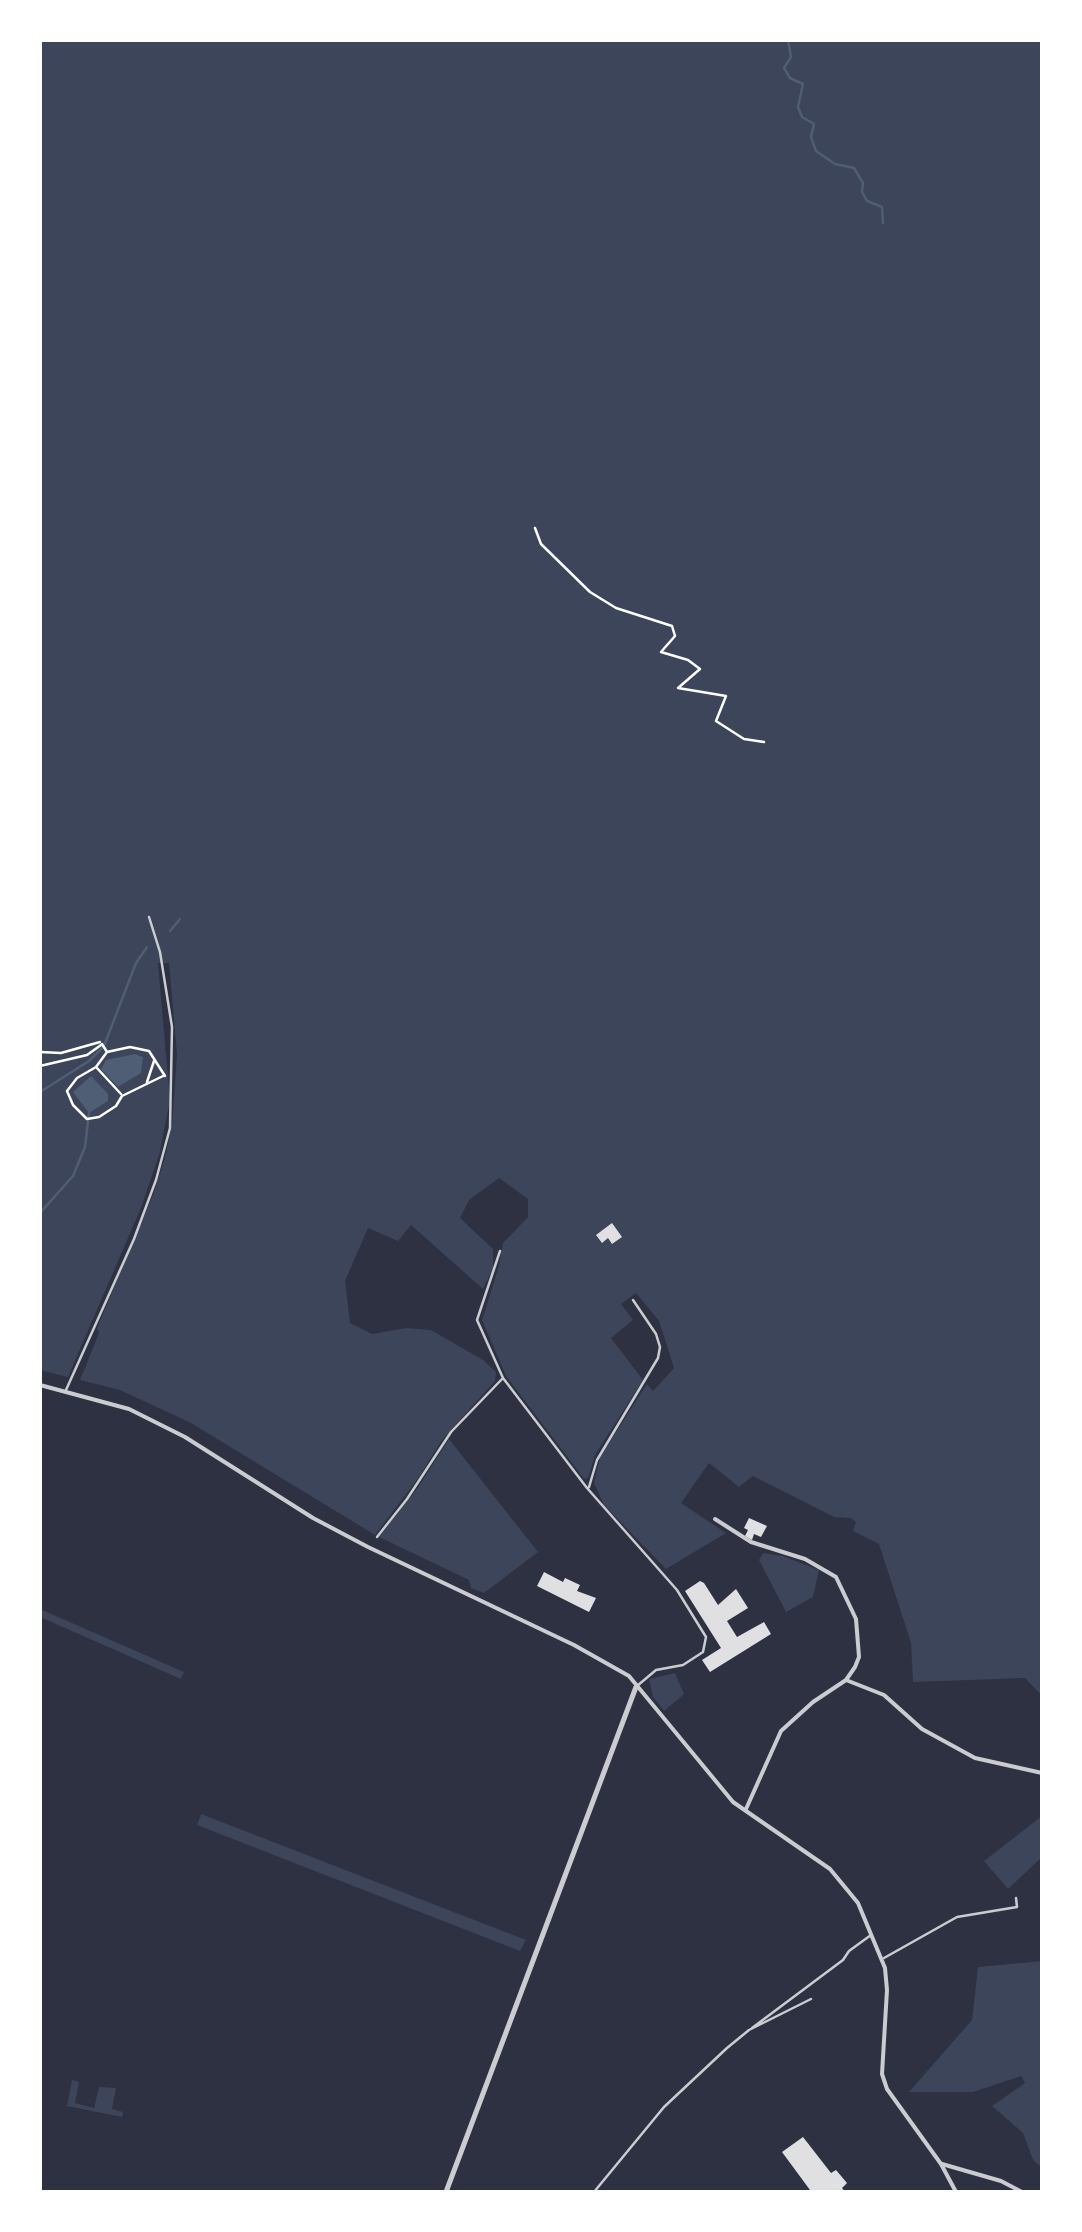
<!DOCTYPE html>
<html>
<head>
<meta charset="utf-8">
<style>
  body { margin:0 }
  #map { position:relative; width:1082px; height:2232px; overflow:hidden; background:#2d3142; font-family:"Sofia Sans Condensed",sans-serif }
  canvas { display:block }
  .frame { position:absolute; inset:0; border:42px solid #fff; pointer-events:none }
</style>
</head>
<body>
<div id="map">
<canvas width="1082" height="2232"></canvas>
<div class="frame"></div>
</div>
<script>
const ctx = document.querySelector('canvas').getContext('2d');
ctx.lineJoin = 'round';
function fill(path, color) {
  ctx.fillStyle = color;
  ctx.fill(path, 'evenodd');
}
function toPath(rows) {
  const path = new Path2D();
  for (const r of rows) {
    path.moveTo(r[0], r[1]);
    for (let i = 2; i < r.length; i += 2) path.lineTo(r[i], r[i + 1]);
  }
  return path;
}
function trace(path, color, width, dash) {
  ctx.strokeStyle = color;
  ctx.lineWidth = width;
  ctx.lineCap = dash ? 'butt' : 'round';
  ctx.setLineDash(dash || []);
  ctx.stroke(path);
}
const green = toPath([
  [40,40,1042,40,1042,1696,1025,1678,913,1682,911,1643,879,1544,853,1531,856,1522,851,1518,834,1517,753,1476,739,1487,709,1463,681,1503,726,1533,666,1569,604,1505,594,1483,600,1457,647,1384,653,1391,674,1368,659,1321,636,1293,621,1304,633,1320,611,1338,643,1380,595,1455,588,1478,584,1479,506,1376,482,1320,499,1266,503,1243,528,1217,528,1199,499,1178,469,1200,460,1218,493,1249,493,1268,483,1289,411,1225,398,1241,368,1228,345,1281,350,1323,372,1334,406,1328,431,1330,483,1360,496,1372,495,1381,442,1440,417,1480,375,1535,191,1423,120,1390,80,1380,99,1333,97,1328,155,1190,165,1157,172,1124,177,1054,169,963,158,963,170,1100,160,1152,141,1208,68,1377,40,1370],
  [449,1439,538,1552,484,1593,471,1588,469,1580,379,1537,417,1489],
  [763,1553,783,1556,819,1570,813,1597,786,1612,759,1560],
  [40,1609,184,1672,181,1679,40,1617],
  [675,1673,684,1694,664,1711,653,1697,649,1679],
  [201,1814,526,1940,520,1951,197,1825],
  [1042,1816,1042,1857,1008,1889,984,1861],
  [1042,1961,1042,2168,1033,2160,1023,2133,992,2106,1025,2083,1021,2076,973,2092,909,2092,972,2020,978,1967],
  [72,2080,79,2082,75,2103,94,2108,99,2087,116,2088,112,2109,123,2112,122,2117,67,2106]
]);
const water = toPath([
  [135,1054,143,1057,141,1073,118,1087,101,1069,106,1060],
  [91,1076,108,1094,108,1101,89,1113,73,1092]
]);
const stream = toPath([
  [788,40,791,57,784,68,790,78,803,84,798,107,802,117,814,124,811,137,816,151,835,164,854,168,863,183,862,192,867,201,882,207,883,223],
  [170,931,180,919],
  [40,1092,89,1061,104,1046,136,963,147,947],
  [40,1213,73,1176,85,1147,89,1113]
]);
const building = toPath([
  [612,1223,622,1237,612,1244,608,1238,602,1243,596,1235],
  [749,1518,767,1526,761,1537,754,1534,752,1540,745,1536,748,1530,744,1528],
  [544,1572,563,1582,565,1578,580,1585,577,1591,596,1598,589,1612,537,1586],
  [700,1581,704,1583,718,1605,736,1589,748,1608,727,1621,737,1637,764,1622,771,1634,710,1672,702,1660,721,1648,685,1591],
  [803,2137,831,2173,836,2170,847,2183,842,2188,845,2192,810,2190,782,2152]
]);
const path = toPath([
  [535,528,541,544,590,592,616,608,672,626,675,636,661,652,688,660,700,669,678,688,726,696,716,721,744,739,764,742],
  [102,1044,107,1052,130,1047,149,1051,165,1076],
  [40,1052,61,1053,100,1042],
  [107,1052,96,1067,77,1078,67,1091,73,1105,87,1119,99,1117,116,1106,122,1096,163,1076],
  [40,1066,87,1055,101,1045],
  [96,1067,121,1094],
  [147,1082,154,1061]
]);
const service = toPath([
  [503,1378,587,1488,677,1590,706,1637,703,1652,683,1665,656,1670,637,1686],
  [66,1390,134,1239,156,1180,170,1128,172,1027,160,952,149,917],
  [589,1487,597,1460,658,1358,660,1347,656,1334,633,1300],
  [377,1537,407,1499,451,1432,503,1378,477,1320,500,1251],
  [884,1958,957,1917,1017,1907,1016,1898],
  [752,2028,843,1960,849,1951,871,1935],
  [594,2192,664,2107,727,2048,749,2030,811,1999]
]);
const minor = toPath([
  [40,1385,129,1409,185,1437,313,1518,368,1547,574,1645,629,1676,733,1802,830,1869,858,1903,885,1968,887,1990,882,2074,887,2089,941,2164,956,2192],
  [715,1519,751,1542,805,1559,836,1577,856,1619,859,1657,855,1667,846,1680,813,1702,781,1731,746,1809],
  [846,1680,884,1695,922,1729,975,1758,1042,1773],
  [942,2164,1001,2181,1022,2192]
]);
const tertiary = toPath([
  [446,2192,636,1687]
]);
fill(green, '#3c4559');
fill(water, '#4f5d75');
trace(stream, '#4f5d75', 2.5);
fill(building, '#e0e0e3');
trace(path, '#fff', 2.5);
trace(service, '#caccd0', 2.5);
trace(minor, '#caccd0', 4);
trace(tertiary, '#caccd0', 5);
</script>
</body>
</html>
